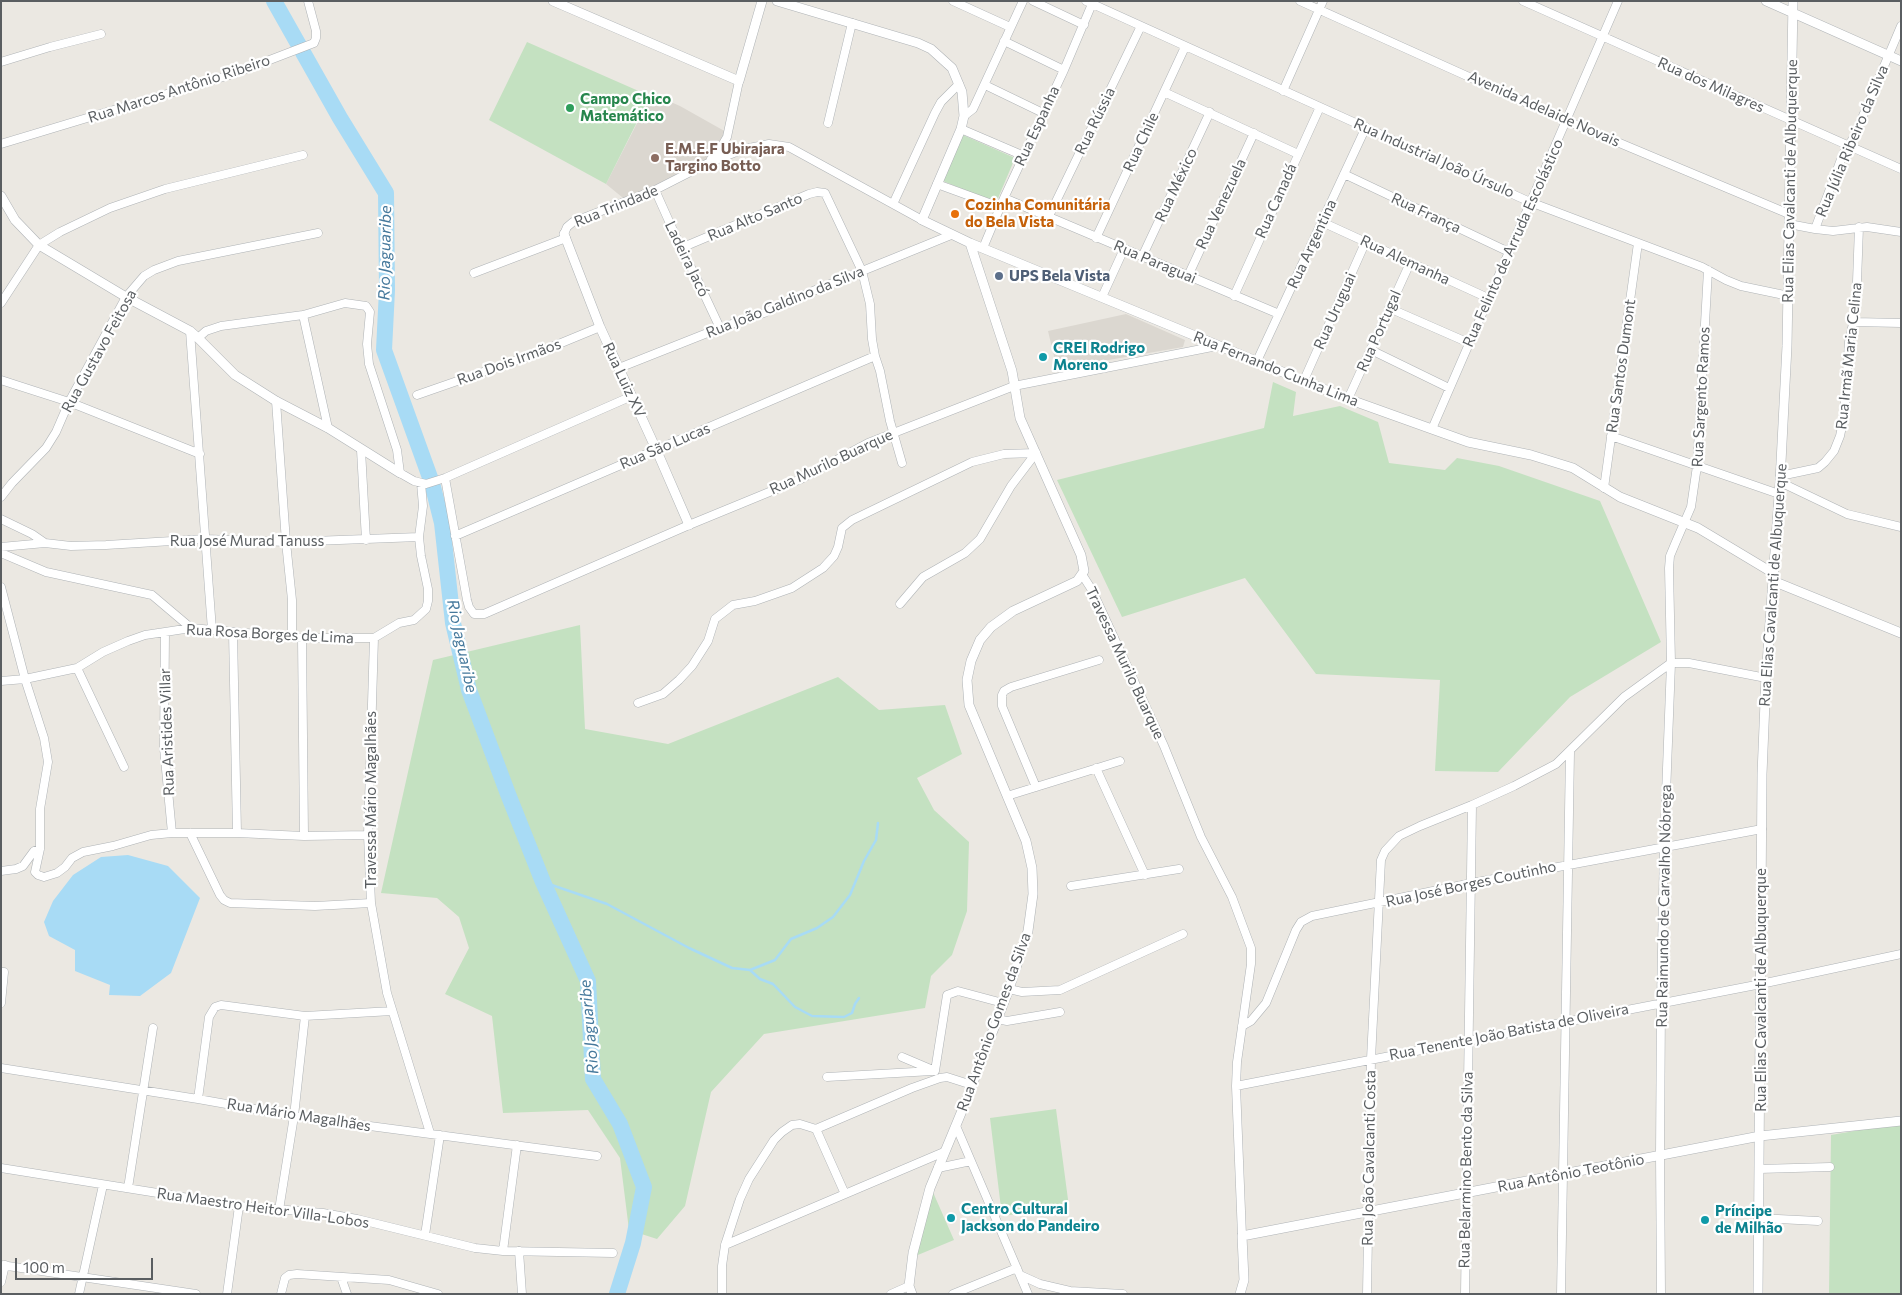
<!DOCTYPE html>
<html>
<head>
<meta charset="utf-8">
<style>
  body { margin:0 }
  #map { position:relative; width:1902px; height:1295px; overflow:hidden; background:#ebe8e2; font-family:Commissioner,sans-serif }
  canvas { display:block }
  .frame { position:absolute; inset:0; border:2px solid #5a5e61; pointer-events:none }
  .scale { position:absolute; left:15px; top:1258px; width:138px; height:22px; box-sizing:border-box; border:2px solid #5a5e61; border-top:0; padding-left:6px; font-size:15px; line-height:18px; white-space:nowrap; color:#5a5e61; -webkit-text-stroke:4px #fff; paint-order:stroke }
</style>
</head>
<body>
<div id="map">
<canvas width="1902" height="1295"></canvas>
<div class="frame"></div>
<div class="scale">100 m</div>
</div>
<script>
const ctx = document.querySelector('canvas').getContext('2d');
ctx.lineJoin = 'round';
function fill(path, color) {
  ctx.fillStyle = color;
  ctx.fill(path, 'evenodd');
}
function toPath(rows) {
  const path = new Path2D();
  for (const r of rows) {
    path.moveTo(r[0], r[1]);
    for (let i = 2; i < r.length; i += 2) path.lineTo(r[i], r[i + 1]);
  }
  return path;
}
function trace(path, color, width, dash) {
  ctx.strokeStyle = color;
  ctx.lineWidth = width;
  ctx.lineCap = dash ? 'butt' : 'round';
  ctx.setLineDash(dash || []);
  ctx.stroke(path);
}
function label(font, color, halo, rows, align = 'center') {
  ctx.font = font + ' Commissioner,sans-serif';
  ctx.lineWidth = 4.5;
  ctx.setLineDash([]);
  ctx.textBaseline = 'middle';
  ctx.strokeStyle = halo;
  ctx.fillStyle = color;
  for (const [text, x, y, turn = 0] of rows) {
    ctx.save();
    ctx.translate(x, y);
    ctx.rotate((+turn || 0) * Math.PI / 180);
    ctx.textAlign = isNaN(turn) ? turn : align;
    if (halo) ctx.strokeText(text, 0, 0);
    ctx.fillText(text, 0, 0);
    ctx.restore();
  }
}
const education = toPath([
  [652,94,680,106,728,133,717,156,628,202,606,184],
  [1126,314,1185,340,1183,347,1057,369,1048,331]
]);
const green = toPath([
  [527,42,650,96,606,184,489,120],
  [963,135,1015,158,996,203,943,181],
  [1273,382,1296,392,1293,416,1340,406,1378,422,1389,463,1445,470,1457,458,1499,466,1600,501,1661,642,1570,697,1498,772,1435,771,1440,680,1316,674,1245,578,1122,617,1057,480,1264,428],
  [580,625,585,729,668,744,838,677,879,710,945,705,962,754,917,778,934,810,969,842,967,911,952,955,931,976,925,1008,764,1034,711,1092,685,1206,657,1239,629,1230,620,1158,588,1110,503,1113,492,1016,445,994,469,948,459,917,437,898,381,893,433,660],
  [1056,1109,1069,1207,1002,1216,990,1118],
  [1901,1123,1901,1294,1829,1294,1831,1135],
  [932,1190,954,1240,913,1257]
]);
const water = toPath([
  [128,855,168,866,200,898,171,973,140,996,109,995,110,985,75,971,75,950,49,936,44,922,53,901,73,875,101,857]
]);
const stream = toPath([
  [543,882,607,904,689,948,732,968,750,970,775,960,791,939,817,928,833,917,850,895,864,861,876,840,878,823],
  [750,970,760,979,773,984,795,1007,812,1016,844,1017,852,1013,855,1004,859,998]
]);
const river = toPath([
  [274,1,340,118,386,193,387,290,384,350,432,483,442,523,453,623,469,690,508,794,543,882,588,981,593,1079,620,1124,644,1187,633,1243,617,1294]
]);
const minor = toPath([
  [953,1,1010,27],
  [1033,1,1084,25],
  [1086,1,1530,202,1702,267,1726,280,1741,286,1789,296],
  [1300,1,1567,121,1789,214],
  [1523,1,1901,169],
  [1004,41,1064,70],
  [1,62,50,47,101,34],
  [985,85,1043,113],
  [1283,91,1323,1],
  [1164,92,1298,154],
  [964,116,973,109,1023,1],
  [828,123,852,23],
  [961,129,1024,156],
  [1,144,233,74,314,43,316,38,316,31,308,1],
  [711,159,717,154,727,137,739,81],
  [1344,174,1509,252],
  [937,184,1000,207],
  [655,190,681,248,697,279,720,328],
  [1004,198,1279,314],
  [893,204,935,113,941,102,959,84],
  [1049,216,1141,26],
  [1322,222,1488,298],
  [1789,224,1815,229,1833,231,1867,227,1901,232],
  [1815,229,1843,154,1854,137,1901,26],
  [564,234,567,227,573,222,655,190,708,163,744,149,769,144,789,147,922,220],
  [1096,238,1185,47],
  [681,248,809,194,817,192,825,193,862,271,870,304,872,339,875,356,880,371,890,421,902,463],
  [983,248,1004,198,1064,70,1092,4],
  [1142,257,1210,112],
  [474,273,566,238],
  [1188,276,1254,133],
  [1234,296,1320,107],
  [1102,297,1124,249],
  [1,303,39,245,60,232,110,208,165,189,303,155],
  [1389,308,1469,343],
  [303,315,328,428],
  [1854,322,1901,323],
  [190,331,212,630],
  [198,338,206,331,221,326,303,315,345,303,366,306,370,312,367,344,369,364,397,450,400,473,414,481,426,484,445,478,632,396],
  [1371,350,1449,388],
  [1257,361,1366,127],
  [619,368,720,328,764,313,813,291,951,235],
  [1,380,69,402,200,454],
  [1304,380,1366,241],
  [417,395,532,355,600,327],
  [1348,399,1410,263],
  [276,401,286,542,292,600,292,637],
  [1432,429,1618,1],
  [1611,436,1779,494],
  [361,450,366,540],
  [1780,476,1818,468,1825,462,1834,451,1840,436,1844,417,1849,342,1856,309,1859,227],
  [445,478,467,600,469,607,474,614,484,614,689,525,801,479,868,443,1014,386,1217,346],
  [1780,482,1847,514,1901,527],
  [1604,488,1638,243],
  [1,497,12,483,46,448,56,432,69,402,126,297,144,276,154,270,178,261,318,233],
  [1,519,32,534,45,543],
  [455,536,875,356],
  [1,547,45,543,71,546,106,545,205,539,286,542,419,537],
  [1,553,46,572,152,595,191,628],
  [1083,576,1092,590,1164,746,1201,837,1232,897,1251,948,1251,964,1237,1062,1236,1086,1242,1236],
  [1,587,25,679,44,738,48,762,40,809,40,849,35,872,38,875,44,877,57,873,65,867,72,858,83,852,113,846,151,835,172,833,237,833,304,836,368,835],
  [900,604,923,577,965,553,980,539,1011,486,1036,453],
  [165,632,164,748,172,833],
  [233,632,237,833],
  [302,638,304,836],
  [374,638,368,835,371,903,387,993,430,1133],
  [77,668,103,652,128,641,145,635,165,632,191,628,302,638,374,638,399,623,414,620,426,609,428,601,428,589,421,556,419,537,423,506,421,483],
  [1,681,25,679,77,668,124,767],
  [638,703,663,694,679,680,692,666,708,641,715,619,733,605,755,601,792,588,823,568,834,556,838,547,842,528,852,520,972,462,1004,454,1036,453],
  [1096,768,1145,875],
  [1036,787,1002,706,1002,695,1004,691,1011,687,1099,660],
  [1007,796,1120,761],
  [190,833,220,895,224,900,230,903,315,906,371,903],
  [1,871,16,869,23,866,34,851,40,849],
  [1071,886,1179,869],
  [1,972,4,972,1,1003],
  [1009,989,1022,992,1060,990,1183,934],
  [997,1019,1007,1021,1060,1012],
  [1242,1026,1251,1021,1266,1003,1296,930,1301,922,1312,916,1472,883,1762,829],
  [902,1057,935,1071,947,995,958,991,1003,1003],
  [1,1068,198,1099,294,1116,597,1156],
  [827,1077,932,1071],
  [1236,1086,1761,984,1901,954],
  [198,1099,209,1017,215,1007,221,1005,305,1016,392,1011],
  [956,1126,1028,1294],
  [816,1129,912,1088,940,1078,947,1077,972,1085],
  [816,1129,845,1194],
  [1,1168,239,1206,323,1213,357,1219,475,1248,503,1251,613,1253],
  [938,1168,971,1161],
  [1759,1169,1830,1167],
  [128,1188,153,1028],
  [279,1210,294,1116,305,1016],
  [1758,1218,1818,1221],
  [425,1235,440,1135],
  [725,1245,944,1152],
  [503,1251,517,1145],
  [519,1251,522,1294],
  [1,1265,196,1294],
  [1020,1275,1040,1284,1070,1291,1123,1294],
  [341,1277,347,1294],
  [1,1282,5,1265],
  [79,1294,103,1185],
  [227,1294,239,1206],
  [281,1294,285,1278,289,1275,297,1274,389,1280,438,1294],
  [722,1294,722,1266,725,1245,740,1199,749,1179,774,1140,782,1132,792,1125,800,1124,816,1129],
  [891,1294,909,1286],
  [953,1294,1017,1268],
  [1367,1294,1371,1059,1381,860,1385,851,1399,836,1420,826,1472,805,1514,786,1556,764,1624,697,1671,663,1689,663,1766,678],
  [1465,1294,1472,805],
  [1561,1294,1570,752],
  [1661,1294,1660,1155,1661,1003,1664,847,1671,663,1669,568,1670,556,1675,544,1691,507,1697,466,1708,270]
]);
const tertiary = toPath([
  [553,1,739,81,762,1],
  [777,1,918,43,931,49,952,68,962,92,964,116,961,129,922,220,970,243,1348,399,1468,442,1531,455,1573,468,1620,497,1698,528,1773,573],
  [1766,1,1901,61],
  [1,196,15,220,39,245,126,297,190,331,198,338,235,375,276,401,328,428,400,473],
  [564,234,600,327,656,449,689,525],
  [1773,581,1901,633],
  [912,1294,909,1286,913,1253,930,1188,966,1101,1009,989,1028,931,1033,894,1032,868,1026,841,969,705,967,680,971,661,980,640,991,627,1013,611,1077,581,1084,571,1081,555,1020,418,1012,371,970,243],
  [1240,1294,1244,1280,1242,1236,1760,1136,1901,1121],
  [1758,1294,1762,774,1766,678,1780,482,1787,346,1793,1]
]);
const markers = [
  [570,108,5,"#2e9e5b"],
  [655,158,5,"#8d6e63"],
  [955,214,5,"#e8710a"],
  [999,276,5,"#5c6f8a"],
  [1043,357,5,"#0f9aa8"],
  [951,1218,5,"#0f9aa8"],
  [1705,1220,5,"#0f9aa8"]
];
const streetNames = [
  ["Rua dos Milagres",1711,85,24],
  ["Rua Marcos Antônio Ribeiro",179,89,-18],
  ["Avenida Adelaide Novais",1544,109,24],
  ["Rua Rússia",1095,121,-64],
  ["Rua Espanha",1037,126,-65],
  ["Rua Júlia Ribeiro da Silva",1852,141,-67],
  ["Rua Chile",1141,142,-65],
  ["Rua Industrial João Úrsulo",1434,158,24],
  ["Rua Elias Cavalcanti de Albuquerque",1790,181,-89],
  ["Rua México",1176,185,-65],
  ["Rua Canadá",1276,201,-66],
  ["Rua Venezuela",1221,204,-65],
  ["Rua Trindade",616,206,-22],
  ["Rua França",1426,213,25],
  ["Rua Alto Santo",755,217,-23],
  ["Rua Felinto de Arruda Escolástico",1513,243,-66],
  ["Rua Argentina",1312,244,-65],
  ["Ladeira Jacó",687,259,64],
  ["Rua Alemanha",1405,260,25],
  ["Rua Paraguai",1155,262,23],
  ["Rua João Galdino da Silva",785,302,-22],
  ["Rua Uruguai",1335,311,-66],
  ["Rua Portugal",1379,331,-66],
  ["Rua Gustavo Feitosa",99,351,-61],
  ["Rua Irmã Maria Celina",1849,356,-84],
  ["Rua Dois Irmãos",509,362,-20],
  ["Rua Santos Dumont",1621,366,-82],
  ["Rua Fernando Cunha Lima",1276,369,22],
  ["Rua Luiz XV",624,380,65],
  ["Rua Sargento Ramos",1701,397,-87],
  ["Rua São Lucas",665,446,-23],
  ["Rua Murilo Buarque",831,462,-25],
  ["Rua José Murad Tanuss",247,541],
  ["Rua Elias Cavalcanti de Albuquerque",1773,585,-86],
  ["Rua Rosa Borges de Lima",270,634,3],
  ["Travessa Murilo Buarque",1125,663,65],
  ["Rua Aristides Villar",167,732,-92],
  ["Travessa Mário Magalhães",371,800,-90],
  ["Rua José Borges Coutinho",1471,884,-12],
  ["Rua Raimundo de Carvalho Nóbrega",1664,906,-89],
  ["Rua Elias Cavalcanti de Albuquerque",1761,990,-90],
  ["Rua Antônio Gomes da Silva",994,1022,-70],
  ["Rua Tenente João Batista de Oliveira",1509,1032,-11],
  ["Rua Mário Magalhães",299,1115,9],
  ["Rua João Cavalcanti Costa",1369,1158,-89],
  ["Rua Belarmino Bento da Silva",1466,1170,-89],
  ["Rua Antônio Teotônio",1571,1173,-11],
  ["Rua Maestro Heitor Villa-Lobos",263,1208,8]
];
const leisureNames = [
  ["Campo Chico",580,99],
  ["Matemático",580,116]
];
const educationNames = [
  ["E.M.E.F Ubirajara",665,149],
  ["Targino Botto",665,166]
];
const foodNames = [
  ["Cozinha Comunitária",965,205],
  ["do Bela Vista",965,222]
];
const serviceNames = [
  ["UPS Bela Vista",1009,276]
];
const cultureNames = [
  ["CREI Rodrigo",1053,348],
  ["Moreno",1053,365],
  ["Centro Cultural",961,1209],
  ["Jackson do Pandeiro",961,1226],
  ["Príncipe",1715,1211],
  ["de Milhão",1715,1228]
];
const waterNames = [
  ["Rio Jaguaribe",385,253,-89],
  ["Rio Jaguaribe",462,646,78],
  ["Rio Jaguaribe",589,1027,-95]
];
fill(education, '#dbd7d0');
fill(green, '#c4e1c1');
fill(water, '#a8dbf5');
trace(stream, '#a8dbf5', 2.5);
trace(river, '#a8dbf5', 16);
trace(minor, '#afb3b6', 9);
trace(tertiary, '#afb3b6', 10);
trace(minor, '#fff', 8);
trace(tertiary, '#fff', 9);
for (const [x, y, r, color] of markers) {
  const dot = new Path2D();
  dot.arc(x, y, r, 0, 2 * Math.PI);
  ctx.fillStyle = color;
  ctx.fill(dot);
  trace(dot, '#fff', 2);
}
label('15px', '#5a5e61', '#fff', streetNames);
label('bold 15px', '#27864d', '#fff', leisureNames, 'left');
label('bold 15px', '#785e54', '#fff', educationNames, 'left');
label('bold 15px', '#c56008', '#fff', foodNames, 'left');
label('bold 15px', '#4e5e75', '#fff', serviceNames, 'left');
label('bold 15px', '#0d838f', '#fff', cultureNames, 'left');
label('italic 16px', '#46799c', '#fff', waterNames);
</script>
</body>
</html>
